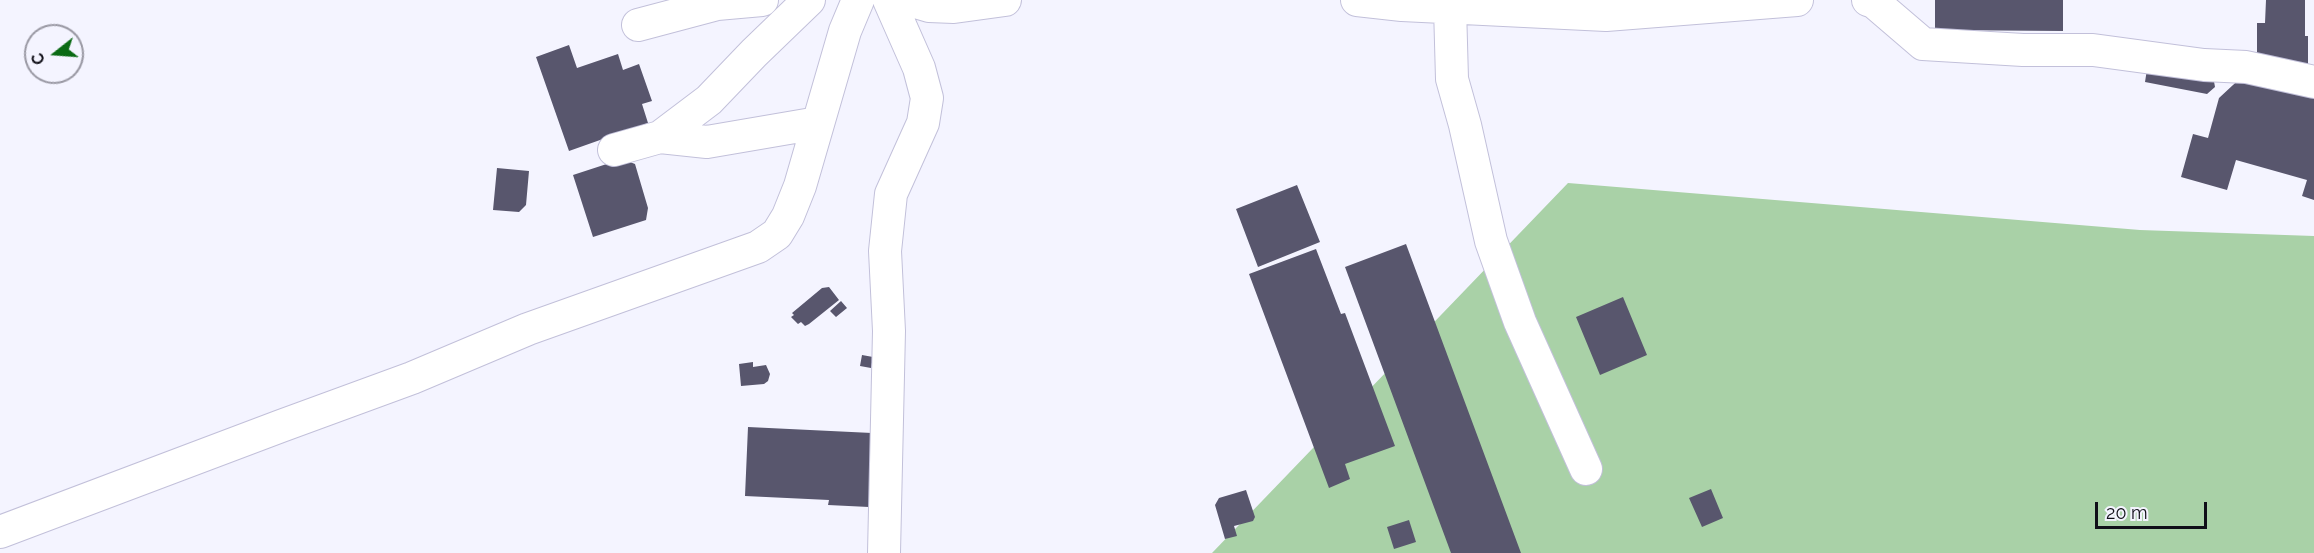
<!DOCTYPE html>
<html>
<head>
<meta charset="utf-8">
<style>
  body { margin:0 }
  #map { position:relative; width:2314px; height:553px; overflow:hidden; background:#f4f4ff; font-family:Raleway,sans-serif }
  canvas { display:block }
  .north { position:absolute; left:24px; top:24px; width:60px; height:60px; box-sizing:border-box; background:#f4f4ff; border:2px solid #9998a3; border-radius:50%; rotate:253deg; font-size:16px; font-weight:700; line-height:24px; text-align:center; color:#100f18 }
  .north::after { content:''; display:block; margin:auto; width:21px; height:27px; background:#0a6a14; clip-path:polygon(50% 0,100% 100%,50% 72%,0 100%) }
  .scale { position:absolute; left:2095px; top:502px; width:112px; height:27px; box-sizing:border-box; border:3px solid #100f18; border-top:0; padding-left:8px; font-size:18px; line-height:21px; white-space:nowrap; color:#100f18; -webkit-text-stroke:4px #f4f4ff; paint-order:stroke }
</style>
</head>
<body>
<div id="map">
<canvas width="2314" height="553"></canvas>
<div class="north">С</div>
<div class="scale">20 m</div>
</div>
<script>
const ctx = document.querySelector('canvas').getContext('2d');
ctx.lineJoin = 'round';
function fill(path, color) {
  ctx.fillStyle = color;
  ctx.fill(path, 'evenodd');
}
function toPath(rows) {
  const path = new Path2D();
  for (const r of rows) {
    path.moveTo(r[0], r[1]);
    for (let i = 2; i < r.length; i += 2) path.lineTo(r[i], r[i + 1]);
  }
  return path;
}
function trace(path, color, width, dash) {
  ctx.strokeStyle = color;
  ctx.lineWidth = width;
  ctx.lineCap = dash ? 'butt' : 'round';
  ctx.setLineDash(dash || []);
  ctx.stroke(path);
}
const green = toPath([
  [1568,183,2140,230,2314,236,2314,553,1212,553]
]);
const building = toPath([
  [1935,0,2063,0,2063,31,1935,30],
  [2266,0,2305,0,2305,36,2308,36,2308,69,2257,69,2257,23,2265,23],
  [569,45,577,68,618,54,623,70,639,64,652,101,642,104,648,123,569,151,536,57],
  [2148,63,2213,76,2215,87,2207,94,2145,82],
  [2247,72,2314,91,2314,200,2302,196,2307,180,2236,160,2227,190,2181,177,2193,134,2208,138,2219,98],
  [622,159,635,164,648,208,646,220,593,237,573,175],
  [497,168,529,171,526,205,519,212,493,210],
  [1297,185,1320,242,1258,267,1236,209],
  [1406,244,1521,553,1451,553,1345,267],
  [1316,249,1341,314,1345,313,1395,446,1345,464,1350,479,1329,488,1249,274],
  [829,287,839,300,809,324,805,326,801,322,798,324,791,317,794,315,792,313,822,288],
  [1623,297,1647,355,1600,375,1576,317],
  [841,301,847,308,836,317,830,311],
  [862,355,873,357,871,368,860,366],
  [753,362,753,367,766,365,770,374,768,381,764,384,741,386,739,364],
  [748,427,872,433,869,507,828,505,829,500,745,496],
  [1711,489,1723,518,1702,527,1689,498],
  [1246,490,1255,517,1253,521,1234,526,1237,536,1225,539,1215,505,1219,498],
  [1409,520,1416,542,1394,549,1387,527]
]);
const street = toPath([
  [909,0,929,6,954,7,1005,0],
  [1357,0,1402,5,1606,15,1797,0],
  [1868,0,1874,2,1923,44,2023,50,2093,50,2204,65,2246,67,2314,82],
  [1450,7,1452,79,1465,125,1491,241,1520,322,1586,469],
  [638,25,717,4,762,0],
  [660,137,709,100,754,53,809,0],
  [614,150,660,137,707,142,818,123],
  [0,532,281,426,412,378,528,329,758,247,777,234,788,216,800,186,845,31,858,0],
  [884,553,889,331,885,251,891,194,923,123,927,98,919,68,889,0]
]);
fill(green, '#a9d1a7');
fill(building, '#58566d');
trace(street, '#c2c0da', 34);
trace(street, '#fff', 32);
</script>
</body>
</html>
